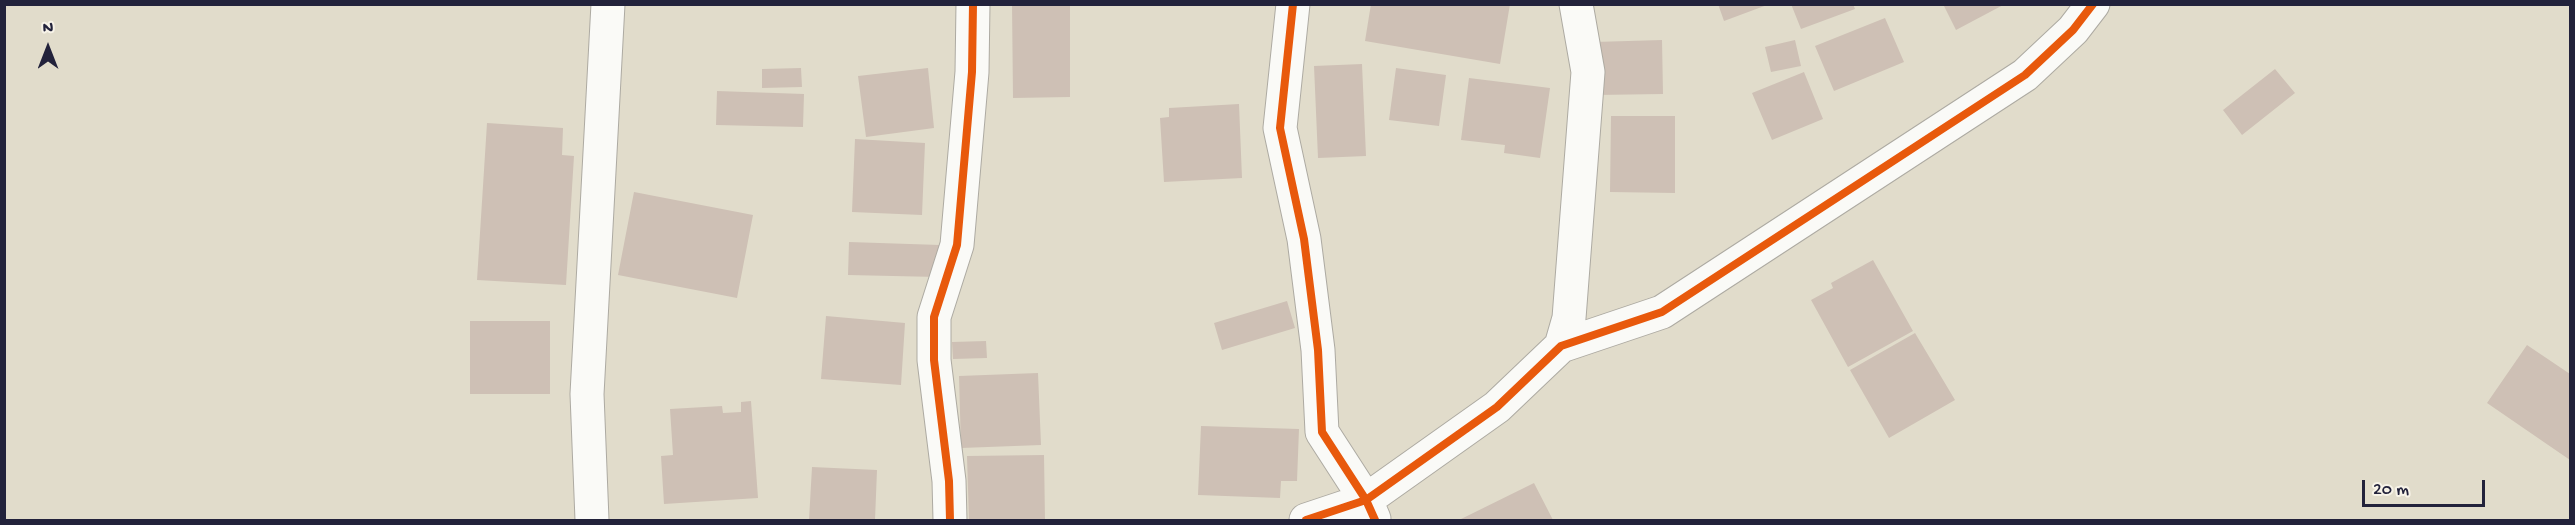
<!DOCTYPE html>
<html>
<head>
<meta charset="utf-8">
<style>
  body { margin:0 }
  #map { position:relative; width:2575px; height:525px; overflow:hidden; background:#e1dccb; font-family:"Gochi Hand",sans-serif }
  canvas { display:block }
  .frame { position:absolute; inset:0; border:6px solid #22223b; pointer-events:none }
  .north { position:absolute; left:18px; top:18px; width:60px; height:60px; -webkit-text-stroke:4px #f7f3e8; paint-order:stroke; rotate:0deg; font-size:16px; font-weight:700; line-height:24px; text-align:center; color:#22223b }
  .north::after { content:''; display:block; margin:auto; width:21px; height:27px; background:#22223b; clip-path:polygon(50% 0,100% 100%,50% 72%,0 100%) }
  .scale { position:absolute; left:2362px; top:480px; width:123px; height:27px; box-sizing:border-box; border:3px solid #22223b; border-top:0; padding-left:8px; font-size:18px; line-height:21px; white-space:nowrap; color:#22223b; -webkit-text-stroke:4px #f7f3e8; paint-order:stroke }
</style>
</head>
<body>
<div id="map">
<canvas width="2575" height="525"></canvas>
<div class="frame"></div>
<div class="north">N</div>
<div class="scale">20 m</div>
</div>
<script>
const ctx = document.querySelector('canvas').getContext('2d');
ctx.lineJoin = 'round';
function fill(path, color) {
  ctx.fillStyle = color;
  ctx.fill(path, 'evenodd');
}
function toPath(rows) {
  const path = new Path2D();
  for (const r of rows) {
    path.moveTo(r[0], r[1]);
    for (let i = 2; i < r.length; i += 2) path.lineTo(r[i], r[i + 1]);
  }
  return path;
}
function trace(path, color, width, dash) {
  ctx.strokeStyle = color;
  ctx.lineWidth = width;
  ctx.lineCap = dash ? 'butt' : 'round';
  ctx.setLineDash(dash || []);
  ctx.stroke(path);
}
const building = toPath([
  [1012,4,1070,4,1070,97,1013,98],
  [1371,4,1510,4,1500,64,1365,41],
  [1718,4,1767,4,1767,5,1724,21],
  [1791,4,1853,4,1855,9,1801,29],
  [1943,4,2005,4,1956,30],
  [1885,18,1904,62,1834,91,1815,46],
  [1662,40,1663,94,1596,95,1594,42],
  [1795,40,1801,66,1771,72,1765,47],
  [1362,64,1366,156,1318,158,1314,66],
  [801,68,802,87,762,88,762,69],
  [928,68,934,128,866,137,858,76],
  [1396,68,1446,75,1439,126,1389,120],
  [2275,69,2295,93,2242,135,2223,110],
  [1804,72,1823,119,1772,140,1752,93],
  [1469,78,1550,88,1540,158,1504,153,1505,145,1461,140],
  [717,91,804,94,803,127,716,125],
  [1239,104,1242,178,1164,182,1160,118,1169,117,1169,108],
  [1611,116,1675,116,1675,193,1610,192],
  [487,123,563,128,562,155,574,156,566,285,477,280],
  [855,139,925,143,922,215,852,212],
  [634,192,753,215,737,298,618,275],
  [849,242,940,245,938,277,848,275],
  [1873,260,1913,331,1848,367,1811,300,1833,288,1831,283],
  [1287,301,1295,328,1222,350,1214,323],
  [826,316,905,323,901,385,821,379],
  [470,321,550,321,550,394,470,394],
  [1915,333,1955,400,1889,438,1850,370],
  [986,341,987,358,953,359,952,342],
  [2527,345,2570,374,2570,460,2487,403],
  [1038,373,1041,445,961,448,959,376],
  [751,401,758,498,664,504,661,456,673,455,670,409,722,406,723,413,741,412,741,402],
  [1201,426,1299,429,1297,481,1281,481,1280,498,1198,495],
  [1044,455,1045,520,969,520,967,456],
  [812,467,877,470,875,520,809,520],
  [1534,483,1553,520,1459,520]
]);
const minor = toPath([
  [1293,4,1280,128,1304,239,1318,350,1322,432,1366,500,1374,519],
  [1561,346,1569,318,1588,72,1576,4],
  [592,520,587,394,608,4],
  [950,520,949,481,934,360,934,317,957,245,972,72,973,4],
  [1306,520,1366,500,1497,407,1561,346,1662,312,2025,75,2073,30,2093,4]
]);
const cycleway = toPath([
  [1293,4,1280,128,1304,239,1318,350,1322,432,1366,500,1375,520],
  [950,520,949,481,934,360,934,317,957,245,972,72,973,4],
  [1306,520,1366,500,1497,407,1561,346,1662,312,2025,75,2073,30,2093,4]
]);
fill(building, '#cec0b5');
trace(minor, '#adaaa2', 35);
trace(minor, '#fafaf7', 33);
trace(cycleway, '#e8590c', 8);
</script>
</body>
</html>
